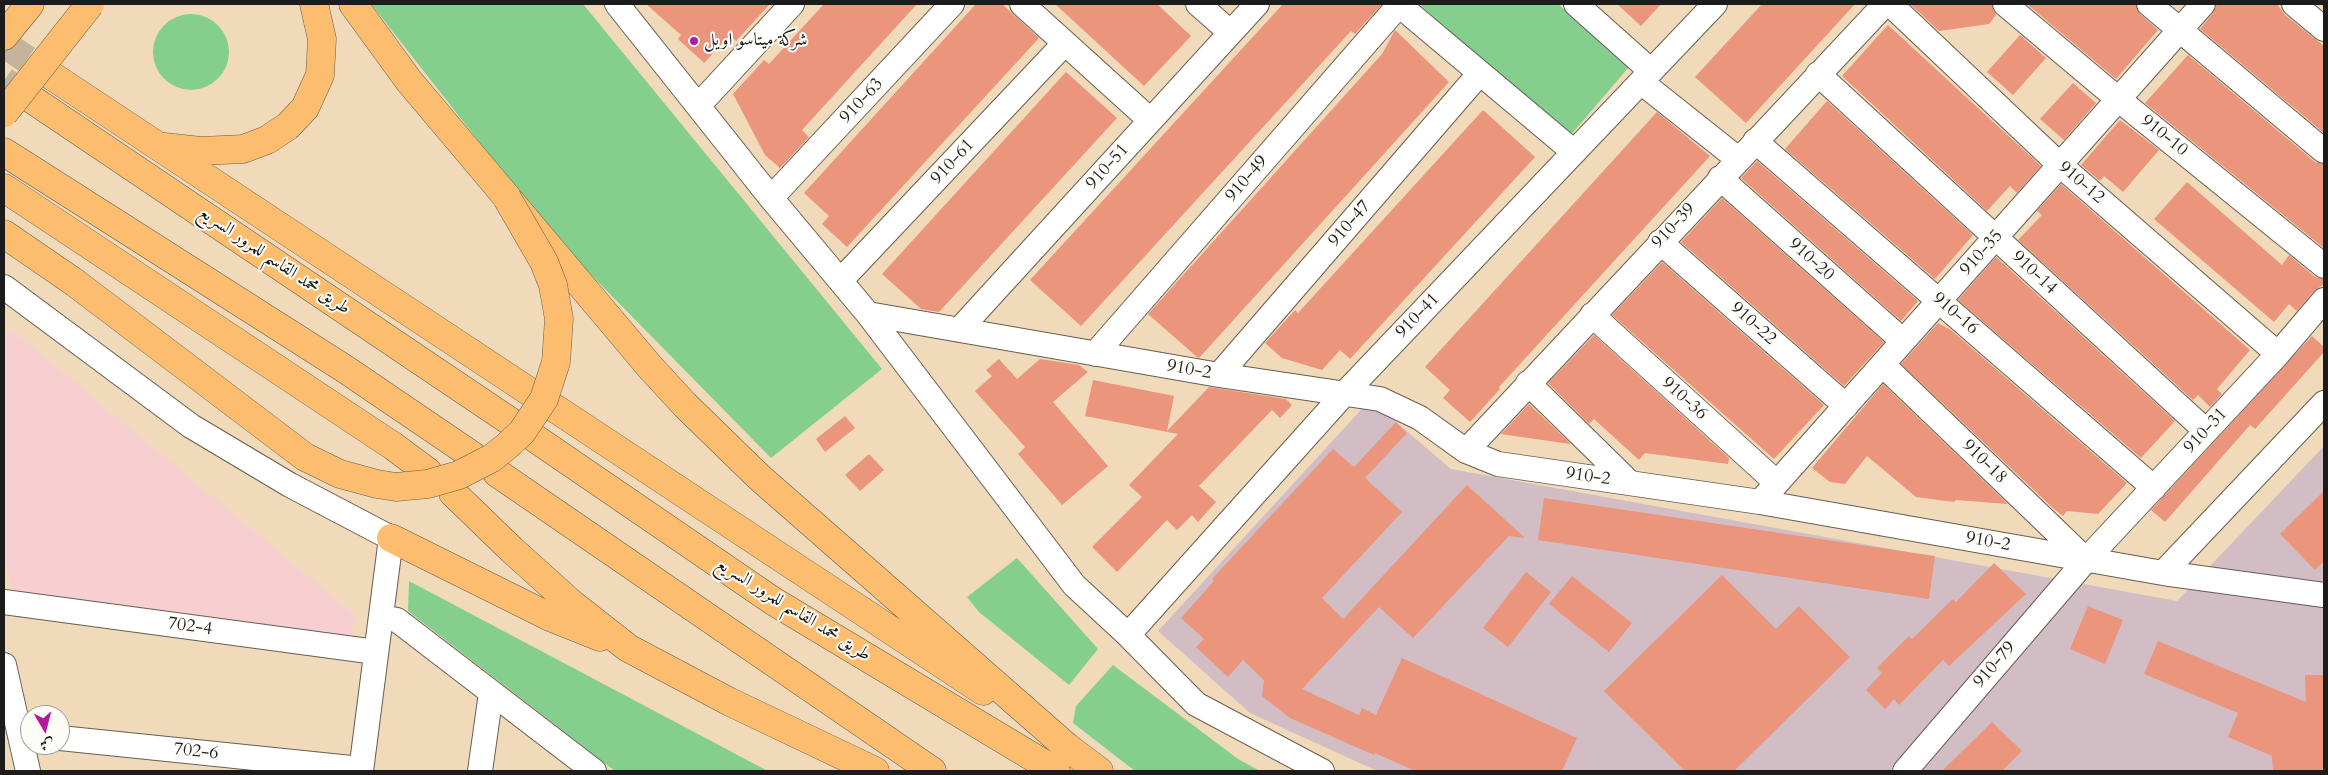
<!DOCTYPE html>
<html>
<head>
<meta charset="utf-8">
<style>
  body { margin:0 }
  #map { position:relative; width:2328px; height:775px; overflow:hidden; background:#f1daba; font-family:Cardo,Amiri,serif }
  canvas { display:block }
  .frame { position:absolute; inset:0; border:5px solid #1c1c1c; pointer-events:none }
  .north { position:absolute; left:20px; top:705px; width:50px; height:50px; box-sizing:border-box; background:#fdfcf7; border:1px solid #a3a29f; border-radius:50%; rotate:172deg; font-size:14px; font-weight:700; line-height:20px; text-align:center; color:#1c1c1c }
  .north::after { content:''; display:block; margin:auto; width:18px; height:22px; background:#b5179e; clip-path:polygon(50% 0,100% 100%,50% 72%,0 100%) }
</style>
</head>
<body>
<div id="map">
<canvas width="2328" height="775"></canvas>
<div class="frame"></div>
<div class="north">ش</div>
</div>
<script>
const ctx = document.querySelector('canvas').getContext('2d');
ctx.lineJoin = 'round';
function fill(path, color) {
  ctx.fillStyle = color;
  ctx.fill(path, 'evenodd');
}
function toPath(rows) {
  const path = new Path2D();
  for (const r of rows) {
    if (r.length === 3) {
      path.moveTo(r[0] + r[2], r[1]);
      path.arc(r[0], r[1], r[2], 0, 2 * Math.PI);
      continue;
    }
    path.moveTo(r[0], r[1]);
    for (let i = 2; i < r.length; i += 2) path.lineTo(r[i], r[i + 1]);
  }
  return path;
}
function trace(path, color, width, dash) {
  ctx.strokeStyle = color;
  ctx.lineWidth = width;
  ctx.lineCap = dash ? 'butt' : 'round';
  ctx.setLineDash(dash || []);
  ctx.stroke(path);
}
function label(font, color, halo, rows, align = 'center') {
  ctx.font = font + ' Cardo,Amiri,serif';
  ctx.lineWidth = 4;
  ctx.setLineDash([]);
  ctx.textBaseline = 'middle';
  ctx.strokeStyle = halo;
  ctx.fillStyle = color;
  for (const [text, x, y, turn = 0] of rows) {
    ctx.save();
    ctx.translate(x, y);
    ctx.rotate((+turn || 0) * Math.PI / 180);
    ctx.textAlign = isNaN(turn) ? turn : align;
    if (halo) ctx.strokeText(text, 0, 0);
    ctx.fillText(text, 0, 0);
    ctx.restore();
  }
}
const built = toPath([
  [12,330,356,616,350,641,14,594,4,560,4,337]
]);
const industrial = toPath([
  [1370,400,1451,469,2177,601,2324,446,2324,771,1377,771,1250,713,1158,631]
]);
const green = toPath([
  [371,4,583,4,882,369,771,458,554,237],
  [1419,4,1558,4,1629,67,1569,137],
  [191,52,38],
  [1017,558,1098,649,1069,685,979,612,967,597],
  [409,581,764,769,768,771,615,771,408,611],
  [1113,665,1238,759,1260,771,1135,771,1073,723,1076,706]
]);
const building = toPath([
  [646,4,770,4,736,41,730,35,704,63,678,39,681,35],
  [824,4,917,4,802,130,809,137,780,168,765,155,733,94,764,60,769,64],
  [976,4,1002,4,1039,38,847,247,822,224,829,216,804,193],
  [1055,4,1157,4,1191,36,1144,86],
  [1283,4,1382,4,1355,34,1351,31,1081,326,1030,280],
  [1617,4,1661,4,1641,26],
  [1762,4,1855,4,1746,123,1695,77],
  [1910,4,1992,4,1996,15,1989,24,1939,31],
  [2027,4,2136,4,2140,14,2158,30,2116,79],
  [2217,4,2277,4,2285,15,2324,46,2324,133,2200,29,2213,13],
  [1888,25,2041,166,2017,193,2010,186,1987,211,1842,76],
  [1395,30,1449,82,1199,358,1197,357,1148,314,1382,54],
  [2020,35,2046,58,2013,95,1987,72],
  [2188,55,2315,162,2324,164,2324,248,2145,103],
  [1066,72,1117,118,939,312,921,309,882,274],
  [2073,83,2096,103,2064,140,2040,119],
  [1827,101,1973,235,1935,279,1785,149],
  [1483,110,1535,157,1350,359,1340,350,1322,370,1282,358,1265,343,1295,310,1298,313],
  [1657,112,1710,156,1499,387,1500,389,1470,422,1443,398,1450,390,1425,367],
  [2120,120,2159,150,2123,192,2104,176,2100,181,2081,165],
  [1757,161,1918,301,1901,321,1741,178],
  [2187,182,2282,265,2289,255,2315,277,2324,279,2324,284,2314,291,2297,311,2289,304,2274,322,2154,219],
  [2061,184,2250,350,2217,389,2222,394,2210,407,2198,395,2193,400,2018,240,2042,215,2037,211],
  [1722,198,1884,342,1844,386,1681,242],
  [1996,257,2175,421,2141,458,1958,300],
  [1662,262,1824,405,1774,459,1612,315],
  [1938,323,1951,330,2127,483,2098,514,2067,511,2063,516,2055,510,1901,364],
  [1594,335,1729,458,1728,464,1645,453,1639,460,1594,419,1589,424,1548,383],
  [2312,336,2324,347,2324,352,2255,429,2250,425,2165,522,2151,510],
  [999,359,1017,379,1040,359,1079,365,1088,372,1053,402,1108,466,1062,505,1018,454,1025,447,975,391,992,376,986,370],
  [1093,380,1174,396,1167,431,1209,387,1286,399,1292,405,1280,418,1272,410,1199,486,1216,502,1198,522,1192,515,1177,530,1167,520,1117,572,1092,547,1142,497,1129,485,1178,434,1085,416],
  [1883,384,2008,504,1956,500,1954,502,1916,497,1867,456,1845,484,1830,482,1812,468],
  [1529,404,1571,444,1570,444,1501,434],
  [845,416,855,428,825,452,816,439],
  [1396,422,1407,433,1365,478,1402,512,1322,598,1343,619,1467,485,1525,538,1509,536,1413,638,1379,607,1302,689,1359,715,1362,708,1376,715,1402,658,1577,738,1562,771,1415,771,1375,753,1374,755,1290,718,1262,696,1264,680,1243,660,1228,677,1196,647,1204,639,1181,618,1214,581,1212,579,1333,449,1354,467],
  [869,454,884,470,860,491,845,475],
  [2324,491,2324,561,2315,570,2280,534],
  [1544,498,1935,556,1929,599,1538,540],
  [1994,563,2026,594,1949,666,1943,660,1899,705,1894,699,1885,709,1866,690,1882,673,1877,668,1909,636,1912,639,1953,599,1956,602],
  [1526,572,1551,592,1508,647,1483,628],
  [1722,575,1776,629,1799,606,1850,657,1734,771,1685,771,1604,691],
  [1572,576,1632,623,1609,652,1549,604],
  [2088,606,2123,620,2105,664,2070,649],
  [2158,641,2306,702,2305,675,2324,675,2324,771,2273,771,2272,756,2228,737,2238,713,2144,674],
  [1992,722,2022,751,2002,771,1942,771]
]);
const highwayTunnel = toPath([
  [4,44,52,76],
  [4,81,33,100]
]);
const minor = toPath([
  [617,4,771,198,868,314,1074,585,1128,635,1196,704,1322,771],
  [1022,4,1150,120],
  [1198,4,1230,32],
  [1398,4,1574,152],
  [1576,4,1651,71],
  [1890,4,2060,165,2278,354],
  [2005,4,2118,99,2324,266],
  [2149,4,2324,151],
  [2294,4,2324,29],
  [1818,74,2206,431],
  [1641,82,1738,159],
  [698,106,792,4],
  [1755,141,2154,488],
  [1720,178,1903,341],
  [771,198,952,4],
  [1660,242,1846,406],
  [841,280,1065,43],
  [4,287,191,426,290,485,391,538,361,771],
  [868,314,1219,375,1380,399,1420,418,1466,451,1498,464,1760,502,2163,573,2324,595],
  [1592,315,1777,483],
  [959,330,1257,4],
  [1095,354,1399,5],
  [1883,365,2086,560],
  [1219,375,1480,73],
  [1528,383,1630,483],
  [1466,451,1885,4],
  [1760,502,2203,4],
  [2163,573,2324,403],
  [4,602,376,652],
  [381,617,397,620,594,771],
  [1128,635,1344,394,1715,4],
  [4,665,28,771],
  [60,738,361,769],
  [480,771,491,693],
  [1905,771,2086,560,2278,354,2324,300]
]);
const highway = toPath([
  [353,4,409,81,650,367,685,405,759,477,1067,747,1099,771],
  [4,36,30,4],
  [52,76,533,394],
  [33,100,514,424],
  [164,147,201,151,243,149,267,140,288,126,305,108,320,75,322,39,314,4],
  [4,152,345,369,473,456],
  [4,188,393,446,428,472],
  [4,234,74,282],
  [556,409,983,691],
  [536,439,773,601,1056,771],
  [497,473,932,771],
  [453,493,512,550,572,604,628,648,730,702,875,771],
  [391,538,550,617,600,637]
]);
const highwayBridge = toPath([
  [4,113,90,4],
  [74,282,305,457,340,474,377,484,396,487,428,484,459,475,492,458,507,446,522,432,544,399,556,362,559,319,553,285,544,262,507,198]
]);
const markers = [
  [694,41,5,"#b5179e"]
];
const poiNames = [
  ["شركة ميتاسو اويل",704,41]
];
const streetNames = [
  ["910-63",862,101,-47],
  ["910-10",2164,136,39],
  ["910-61",953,162,-47],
  ["910-51",1108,167,-48],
  ["910-49",1247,179,-49],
  ["910-12",2081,183,41],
  ["910-47",1350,224,-49],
  ["910-39",1674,226,-47],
  ["910-35",1982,253,-48],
  ["910-20",1811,260,42],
  ["طريق محمد القاسم للمرور السريع",274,261,34],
  ["910-14",2034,273,43],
  ["910-16",1955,314,41],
  ["910-41",1418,316,-46],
  ["910-22",1753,324,42],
  ["910-2",1189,370,10],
  ["910-36",1684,399,42],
  ["910-31",2206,431,-47],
  ["910-18",1984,462,44],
  ["910-2",1588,477,8],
  ["910-2",1988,542,10],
  ["طريق محمد القاسم للمرور السريع",793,610,32],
  ["702-4",190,627,8],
  ["910-79",1995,665,-49],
  ["702-6",196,752,6]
];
fill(built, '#f7cfd0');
fill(industrial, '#d2bdc5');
fill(green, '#84cf8d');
fill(building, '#ea957c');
trace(highwayTunnel, '#c6b49a', 28, [28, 14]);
trace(minor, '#675e53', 26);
trace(highway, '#675e53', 29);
trace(minor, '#fff', 24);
trace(highway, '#fcbd6f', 28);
trace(highwayBridge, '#675e53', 29, []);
trace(highwayBridge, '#fcbd6f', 28);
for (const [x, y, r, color] of markers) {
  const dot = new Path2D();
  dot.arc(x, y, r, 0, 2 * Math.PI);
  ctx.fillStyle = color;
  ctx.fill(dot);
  trace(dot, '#fdfcf7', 2);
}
label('18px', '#1c1c1c', '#fdfcf7', poiNames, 'left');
label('18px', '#1c1c1c', '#fdfcf7', streetNames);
</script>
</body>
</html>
